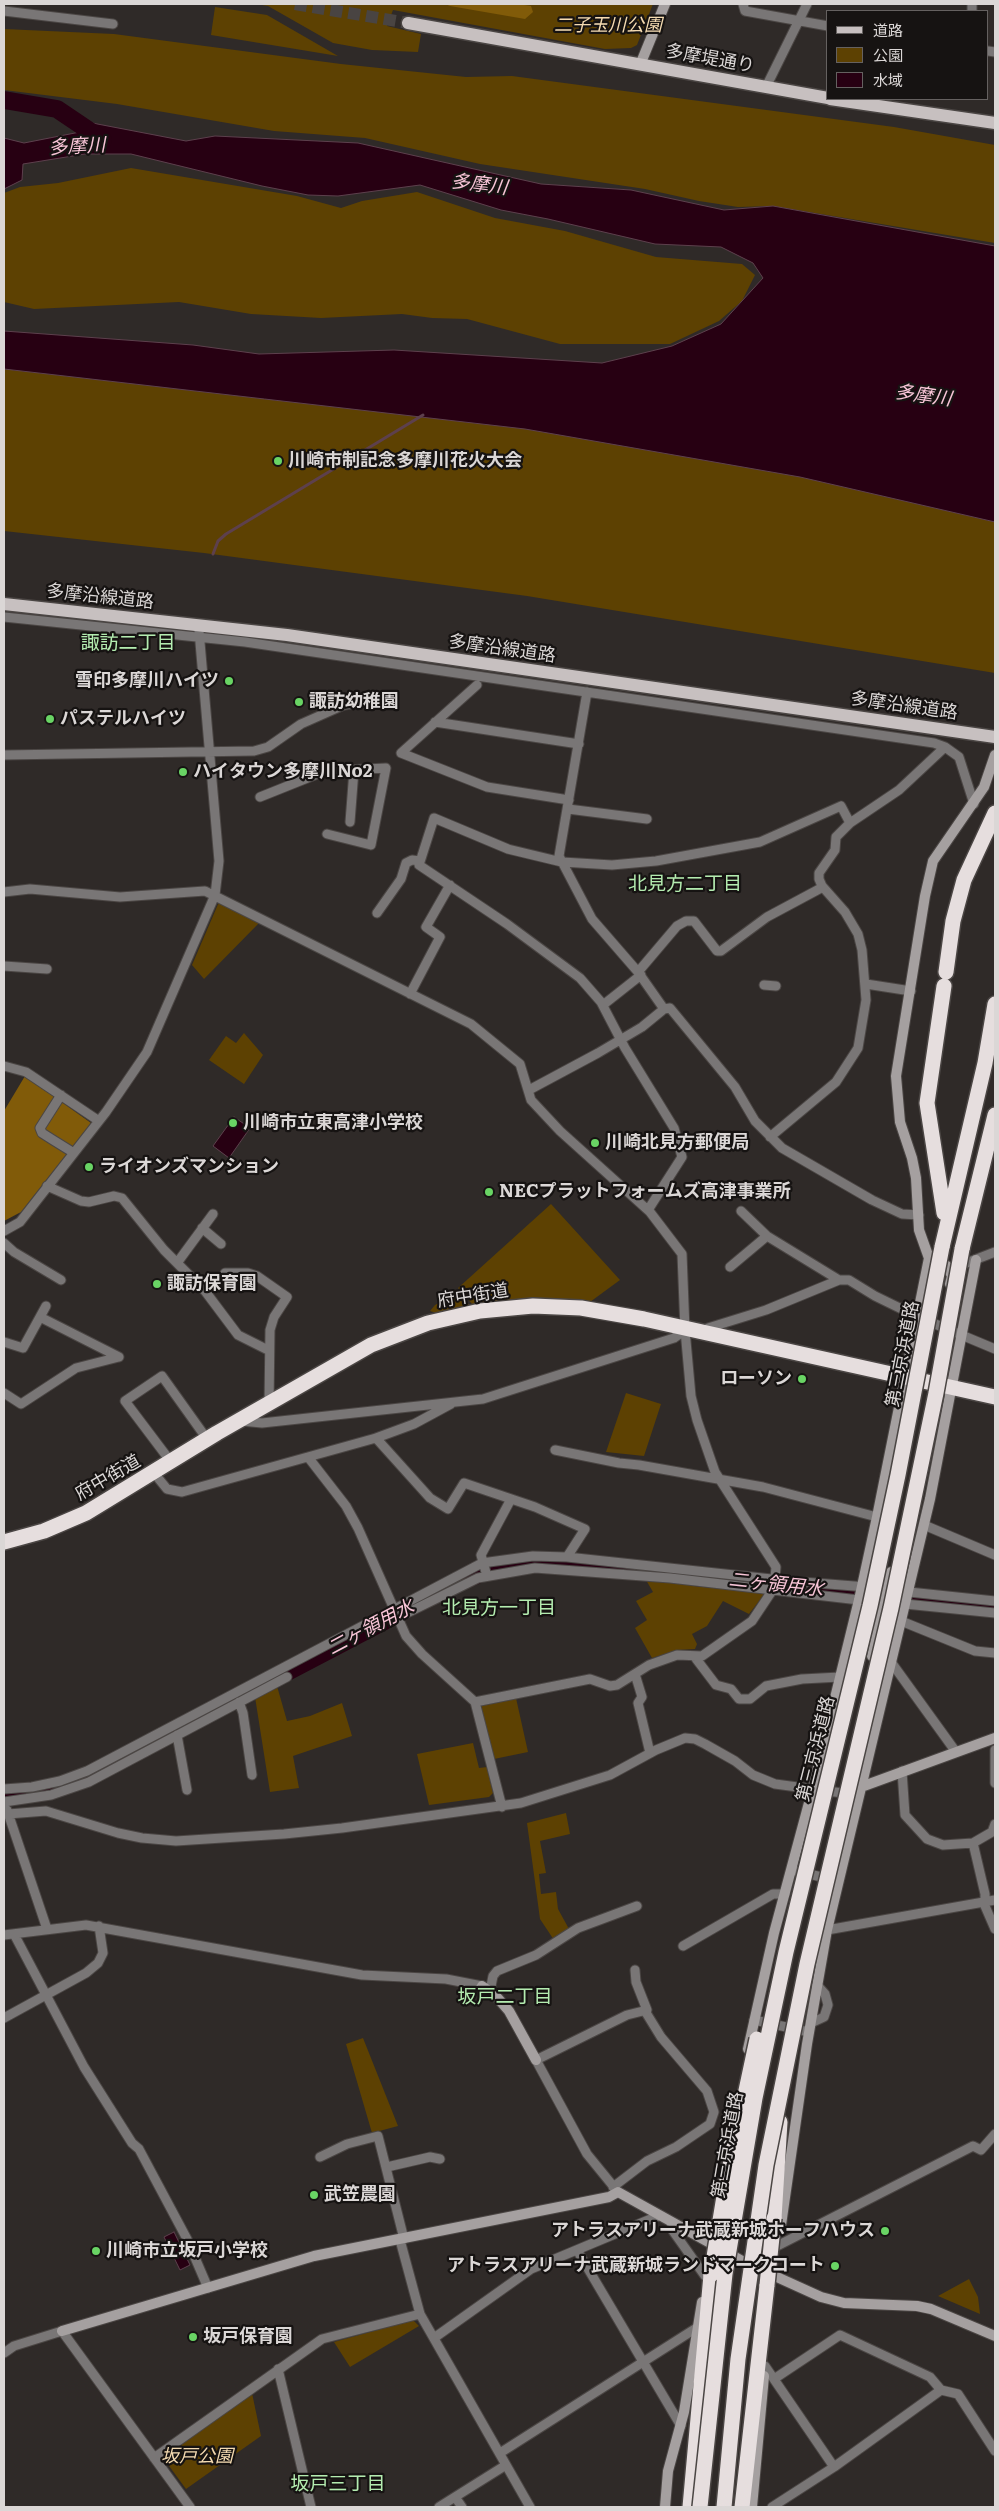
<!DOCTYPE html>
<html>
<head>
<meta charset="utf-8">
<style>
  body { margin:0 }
  #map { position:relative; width:999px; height:2511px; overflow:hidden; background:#2f2a28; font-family:Literata,"Noto Sans JP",serif }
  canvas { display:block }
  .frame { position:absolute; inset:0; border:5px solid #dbd7d6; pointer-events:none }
  .legend { position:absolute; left:826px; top:10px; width:162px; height:90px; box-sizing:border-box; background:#161312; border:1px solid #656160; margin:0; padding:6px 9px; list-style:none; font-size:15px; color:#dbd7d6 }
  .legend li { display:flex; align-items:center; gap:10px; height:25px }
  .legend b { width:25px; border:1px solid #656160 }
</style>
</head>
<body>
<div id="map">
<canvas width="999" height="2511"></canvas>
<div class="frame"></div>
<ul class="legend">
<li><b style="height:6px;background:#c7c0c0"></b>道路</li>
<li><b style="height:14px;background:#5d4102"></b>公園</li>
<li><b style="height:14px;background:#270012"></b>水域</li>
</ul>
</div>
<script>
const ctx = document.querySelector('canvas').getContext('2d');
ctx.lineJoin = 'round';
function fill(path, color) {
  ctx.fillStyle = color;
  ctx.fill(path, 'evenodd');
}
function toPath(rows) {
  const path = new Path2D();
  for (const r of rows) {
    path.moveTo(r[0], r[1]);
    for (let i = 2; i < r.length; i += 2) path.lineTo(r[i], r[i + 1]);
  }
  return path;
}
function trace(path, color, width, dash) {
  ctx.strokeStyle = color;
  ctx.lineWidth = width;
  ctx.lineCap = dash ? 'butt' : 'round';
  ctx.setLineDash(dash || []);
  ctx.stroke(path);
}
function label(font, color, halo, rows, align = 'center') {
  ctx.font = font + ' Literata,"Noto Sans JP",serif';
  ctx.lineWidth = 4.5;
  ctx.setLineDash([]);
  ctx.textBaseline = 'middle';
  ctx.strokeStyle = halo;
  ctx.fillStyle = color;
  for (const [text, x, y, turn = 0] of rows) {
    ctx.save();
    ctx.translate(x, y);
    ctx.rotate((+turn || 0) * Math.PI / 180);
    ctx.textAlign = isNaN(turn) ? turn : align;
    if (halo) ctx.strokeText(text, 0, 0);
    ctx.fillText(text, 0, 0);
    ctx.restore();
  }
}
const green = toPath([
  [256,4,653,4,637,45,631,48,605,49,393,10,387,26,421,34,418,52,372,50,333,43,268,6],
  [215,7,267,15,338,56,211,35],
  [4,29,114,34,341,64,466,77,512,76,894,127,995,145,995,243,773,206,738,207,699,201,645,189,480,164,365,138,274,131,117,104,4,90],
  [131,168,297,196,341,208,362,201,417,192,495,218,565,231,656,257,742,264,755,275,742,301,719,321,670,344,560,344,467,319,432,318,402,314,321,318,251,314,179,302,34,309,4,302,4,193,20,187,58,183],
  [4,369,524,428,799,476,995,522,995,673,527,596,204,553,4,531],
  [219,902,260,922,204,979,192,965],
  [244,1033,263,1055,244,1084,209,1060,226,1036,236,1043],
  [551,1204,620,1280,590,1302,534,1299,473,1305,458,1288],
  [458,1292,470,1306,436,1313,430,1311,435,1305],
  [626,1393,661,1404,644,1456,606,1452],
  [646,1580,766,1592,749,1614,723,1601,707,1626,692,1634,697,1644,695,1649,677,1650,652,1658,635,1628,647,1620,636,1601,653,1592],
  [277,1686,287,1721,310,1716,342,1703,352,1736,293,1756,299,1788,270,1792,255,1697],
  [516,1698,528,1752,494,1759,480,1705],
  [473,1743,479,1768,487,1767,493,1793,489,1797,429,1805,417,1754],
  [566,1813,570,1834,540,1841,546,1873,539,1874,541,1894,556,1892,558,1909,569,1929,554,1940,540,1919,527,1823],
  [363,2038,398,2126,372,2133,346,2044],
  [969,2279,978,2297,980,2314,938,2296],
  [413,2320,419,2326,350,2367,334,2342],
  [252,2393,261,2436,186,2489,164,2459,165,2455]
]);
const forest = toPath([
  [445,4,518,4,531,6,533,12,525,19,450,6],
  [25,1076,91,1123,21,1212,4,1221,4,1111]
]);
const water = toPath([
  [87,122,186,141,215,136,358,143,541,184,631,190,724,210,773,206,995,246,995,522,800,477,525,429,4,369,4,331,193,345,259,354,394,350,602,363,672,346,721,324,763,278,753,263,721,247,655,244,548,219,501,210,420,185,338,196,308,195,262,186,131,154,85,154,23,164,22,180,4,189,4,138,24,143,80,132,87,122],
  [234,1117,250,1128,229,1158,213,1146,234,1117],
  [174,2232,190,2265,180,2270,164,2237,174,2232]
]);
const stream = toPath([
  [213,554,218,541,226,534,423,415]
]);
const river = toPath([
  [4,100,57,109,103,140],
  [695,1577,853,1593],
  [913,1600,995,1608],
  [266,1683,453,1585,482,1573,502,1567,542,1563,659,1573],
  [4,1795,37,1792,89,1777,181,1728]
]);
const primaryTunnel = toPath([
  [295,4,408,23]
]);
const street = toPath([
  [743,4,745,11,828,26],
  [4,11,113,24],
  [972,11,972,4],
  [988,51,995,52],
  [766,87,807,4],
  [4,617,245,642,934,743,945,747,959,757,974,804],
  [477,685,401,753,487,787,569,800],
  [587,692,559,856,592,919,638,972,664,1009],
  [435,722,579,744],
  [4,755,254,751,268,747,301,724,344,705,375,701],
  [260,797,325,771,386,768,371,845,327,834],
  [568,809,647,819],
  [350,822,354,770],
  [4,892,30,889,120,897,205,891,471,1024,520,1064,531,1100,560,1131,650,1212,682,1254,685,1330,691,1396,697,1420,715,1472,776,1567,774,1588,752,1621,702,1656,677,1655,649,1665,617,1685,610,1686,590,1679,475,1702],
  [377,913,401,879,406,863,412,860,420,861],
  [4,966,47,969],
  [638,972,677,926,686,921,694,921,717,951,721,951,767,917,823,887],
  [866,984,911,991],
  [764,985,776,986],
  [410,994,440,937,426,927,450,885],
  [603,1005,641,975],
  [4,1066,26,1072,99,1121],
  [529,1090,598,1053,642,1027,664,1009,670,1008,735,1087,755,1121,782,1148,872,1200,902,1214,919,1215],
  [61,1095,40,1128,42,1133,53,1140,74,1153],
  [770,1137,836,1082,858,1048,866,1000,862,950,858,934,845,912,822,886,819,879,819,873,835,850,836,837,850,823],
  [47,1186,81,1201,89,1202,114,1196,122,1198,164,1250,205,1291,238,1335,268,1350],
  [648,1210,682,1157,674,1128,625,1048,601,1002,580,978,507,924,419,865,434,818,508,849,562,862,612,865,656,861,760,842,841,806,850,823,899,790,945,747],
  [741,1211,767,1236,839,1280],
  [202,1228,221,1244],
  [4,1231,20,1222,106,1112,147,1052,215,895,219,861,199,631],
  [4,1243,14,1252,61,1280],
  [177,1263,213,1214],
  [730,1267,767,1236],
  [956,1267,995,1252],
  [225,1273,248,1273,257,1276,287,1297,274,1317,270,1330,269,1404],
  [40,1317,119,1357],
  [704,1334,708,1328,766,1310,839,1280,849,1280,875,1296,916,1316,995,1349],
  [4,1342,23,1348,46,1306],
  [4,1393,21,1404,76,1368,119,1357],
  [241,1421,262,1423,483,1399,674,1338,685,1330],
  [376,1438,430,1498,448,1509,464,1483,535,1507,585,1529,567,1557],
  [555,1450,619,1463,639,1465,763,1487,877,1517],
  [308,1457,346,1506,358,1528,406,1636,422,1654,475,1702,502,1807],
  [171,1462,125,1401,162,1376,207,1439],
  [154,1473,167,1489,182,1492,376,1438,414,1424,451,1404],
  [924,1525,995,1555],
  [487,1576,481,1555,511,1499],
  [890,1590,995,1601],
  [905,1604,995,1613],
  [397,1618,478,1578,535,1568,670,1578,859,1600],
  [901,1621,975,1651,995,1653],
  [694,1656,716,1685,731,1689,739,1699,750,1699,766,1686,802,1679,840,1677],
  [891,1662,956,1752],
  [635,1674,642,1697,638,1703,650,1753],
  [239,1702,243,1713,252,1775],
  [177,1735,187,1790],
  [995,1750,995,1783],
  [902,1771,905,1815,927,1839,943,1845,973,1843,992,1832,995,1824],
  [4,1789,32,1787,60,1781,87,1771,482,1563,533,1556,567,1557,790,1581,867,1587],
  [4,1802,51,1795,89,1782,287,1677],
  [7,1810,47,1929],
  [8,1814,46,1811,118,1833,142,1838,176,1841,284,1834,342,1828,521,1803,610,1775,656,1750,685,1738,695,1739,705,1744,735,1761,753,1775,775,1784,850,1794],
  [973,1843,985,1894,985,1906,995,1929],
  [792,1870,830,1879],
  [827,1930,995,1900],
  [14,1934,84,2067,132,2143,139,2149,187,2239,208,2288],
  [4,1935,86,1925,362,1975,446,1979,482,1986],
  [683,1946,773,1894,785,1894],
  [490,1991,493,1976,497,1971,536,1955,578,1928,637,1906],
  [4,2018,86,1973,98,1963,103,1953,99,1926],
  [754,2020,809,2032],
  [811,2023,824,2017,828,2005,825,1994,817,1985],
  [320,2157,347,2144,378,2136,404,2239],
  [387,2167,430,2157,440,2159],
  [613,2187,647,2161,676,2147,710,2124,714,2112,707,2091,661,2037,645,2011],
  [618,2192,587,2154,536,2060,627,2015,647,2010,636,1982,635,1970],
  [671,2223,673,2231,705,2276],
  [400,2240,420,2314,530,2507],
  [779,2245,973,2146,981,2150,995,2134],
  [577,2250,681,2426],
  [434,2338,531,2269,658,2216],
  [4,2353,14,2346,62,2331,190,2507],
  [765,2366,834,2467],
  [278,2369,311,2507],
  [774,2379,840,2335,930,2377,941,2390,958,2394,995,2451],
  [500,2453,698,2327],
  [154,2458,322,2339,420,2314],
  [455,2497,462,2507],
  [439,2507,506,2465],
  [772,2507,834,2467,941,2390]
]);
const secondary = toPath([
  [640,65,665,4],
  [935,1259,947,1266,952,1276,950,1284],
  [935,1275,919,1230,916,1178,912,1158,900,1122,896,1076,925,896,933,861,984,787,995,755],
  [872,1656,891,1572],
  [861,1787,995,1738],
  [482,1986,495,1995,509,2011,536,2060],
  [748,2049,774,1933,813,1788,859,1600,877,1517,929,1258],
  [781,2225,807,2044,827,1930,930,1499,976,1260],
  [62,2331,314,2256,609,2197,618,2192,746,2263,821,2297,844,2303,917,2306,931,2309,995,2336],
  [665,2507,668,2471,684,2412,702,2302],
  [752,2507,764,2376]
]);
const primary = toPath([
  [408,23,828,98],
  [830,99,995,123],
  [4,604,287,635,995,737]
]);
const highway = toPath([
  [946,972,953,921,964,880,995,813],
  [944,986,927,1103,944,1213],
  [942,1247,985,1063,995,1004],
  [962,1249,995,1115],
  [4,1542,44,1531,86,1513,217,1433,371,1345,428,1323,480,1311,533,1306,581,1308,644,1319,995,1397],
  [774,2218,780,2122],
  [690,2507,711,2275],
  [742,2507,767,2285]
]);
const highwayBridge = toPath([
  [711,2275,726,2184,757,2039],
  [767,2285,774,2218],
  [700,2507,725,2274,755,2098,786,1952,870,1606,898,1475,942,1247],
  [724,2507,738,2359,766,2165,807,1964,891,1608,936,1393,962,1249]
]);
const markers = [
  [278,461,5,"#69d464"],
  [229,681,5,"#69d464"],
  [299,702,5,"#69d464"],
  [50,719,5,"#69d464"],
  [183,772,5,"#69d464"],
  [233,1123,5,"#69d464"],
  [595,1143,5,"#69d464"],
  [89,1167,5,"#69d464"],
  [489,1192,5,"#69d464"],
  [157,1284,5,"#69d464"],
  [802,1379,5,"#69d464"],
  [314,2195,5,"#69d464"],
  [885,2231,5,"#69d464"],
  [96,2251,5,"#69d464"],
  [835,2266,5,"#69d464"],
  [193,2337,5,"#69d464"]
];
const parkNames = [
  ["二子玉川公園",608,26],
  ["坂戸公園",197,2457]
];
const streetNames = [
  ["多摩堤通り",710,59,10],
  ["多摩沿線道路",100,597,6],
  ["多摩沿線道路",502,649,8],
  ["多摩沿線道路",904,706,8],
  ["府中街道",473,1296,-9],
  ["第三京浜道路",903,1354,-79],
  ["府中街道",108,1478,-30],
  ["第三京浜道路",816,1749,-76],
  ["第三京浜道路",728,2145,-80]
];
const poiNames = [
  ["川崎市制記念多摩川花火大会",288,461],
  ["雪印多摩川ハイツ",219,681,"right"],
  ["諏訪幼稚園",309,702],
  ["パステルハイツ",60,719],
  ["ハイタウン多摩川No2",193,772],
  ["川崎市立東高津小学校",243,1123],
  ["川崎北見方郵便局",605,1143],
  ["ライオンズマンション",99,1167],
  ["NECプラットフォームズ高津事業所",499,1192],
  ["諏訪保育園",167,1284],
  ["ローソン",792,1379,"right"],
  ["武笠農園",324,2195],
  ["アトラスアリーナ武蔵新城ホーフハウス",875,2231,"right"],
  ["川崎市立坂戸小学校",106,2251],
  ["アトラスアリーナ武蔵新城ランドマークコート",825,2266,"right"],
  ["坂戸保育園",203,2337]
];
const waterNames = [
  ["多摩川",77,147,-3],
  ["多摩川",479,185,7],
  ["多摩川",923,396,8],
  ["二ヶ領用水",776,1585,6],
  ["二ヶ領用水",371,1628,-28]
];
const neighbourhoodNames = [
  ["諏訪二丁目",128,643],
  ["北見方二丁目",685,884],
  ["北見方一丁目",499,1608],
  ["坂戸二丁目",505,1997],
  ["坂戸三丁目",338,2484]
];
fill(green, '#5d4102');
fill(forest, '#815b09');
fill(water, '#270012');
trace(water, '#5d404d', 1);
trace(stream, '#5d404d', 3);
trace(river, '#270012', 18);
trace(primaryTunnel, '#494442', 12, [12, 6]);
trace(street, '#4b4644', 11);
trace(secondary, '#4b4644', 12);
trace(primary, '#4b4644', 15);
trace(highway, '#4b4644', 18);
trace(street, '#797676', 9);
trace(secondary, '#a5a0a0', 10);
trace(primary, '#c7c0c0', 12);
trace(highway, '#e6dede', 15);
trace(highwayBridge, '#4b4644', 18, []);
trace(highwayBridge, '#e6dede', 15);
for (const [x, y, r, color] of markers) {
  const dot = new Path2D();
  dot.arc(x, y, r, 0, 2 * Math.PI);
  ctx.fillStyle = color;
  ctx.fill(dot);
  trace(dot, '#161312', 2);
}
label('italic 18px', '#f5dbb1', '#161312', parkNames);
label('18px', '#dbd7d6', '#161312', streetNames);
label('bold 18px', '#dbd7d6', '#161312', poiNames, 'left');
label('italic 19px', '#f8c5d7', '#161312', waterNames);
label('19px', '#b4ecb0', '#161312', neighbourhoodNames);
</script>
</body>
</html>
